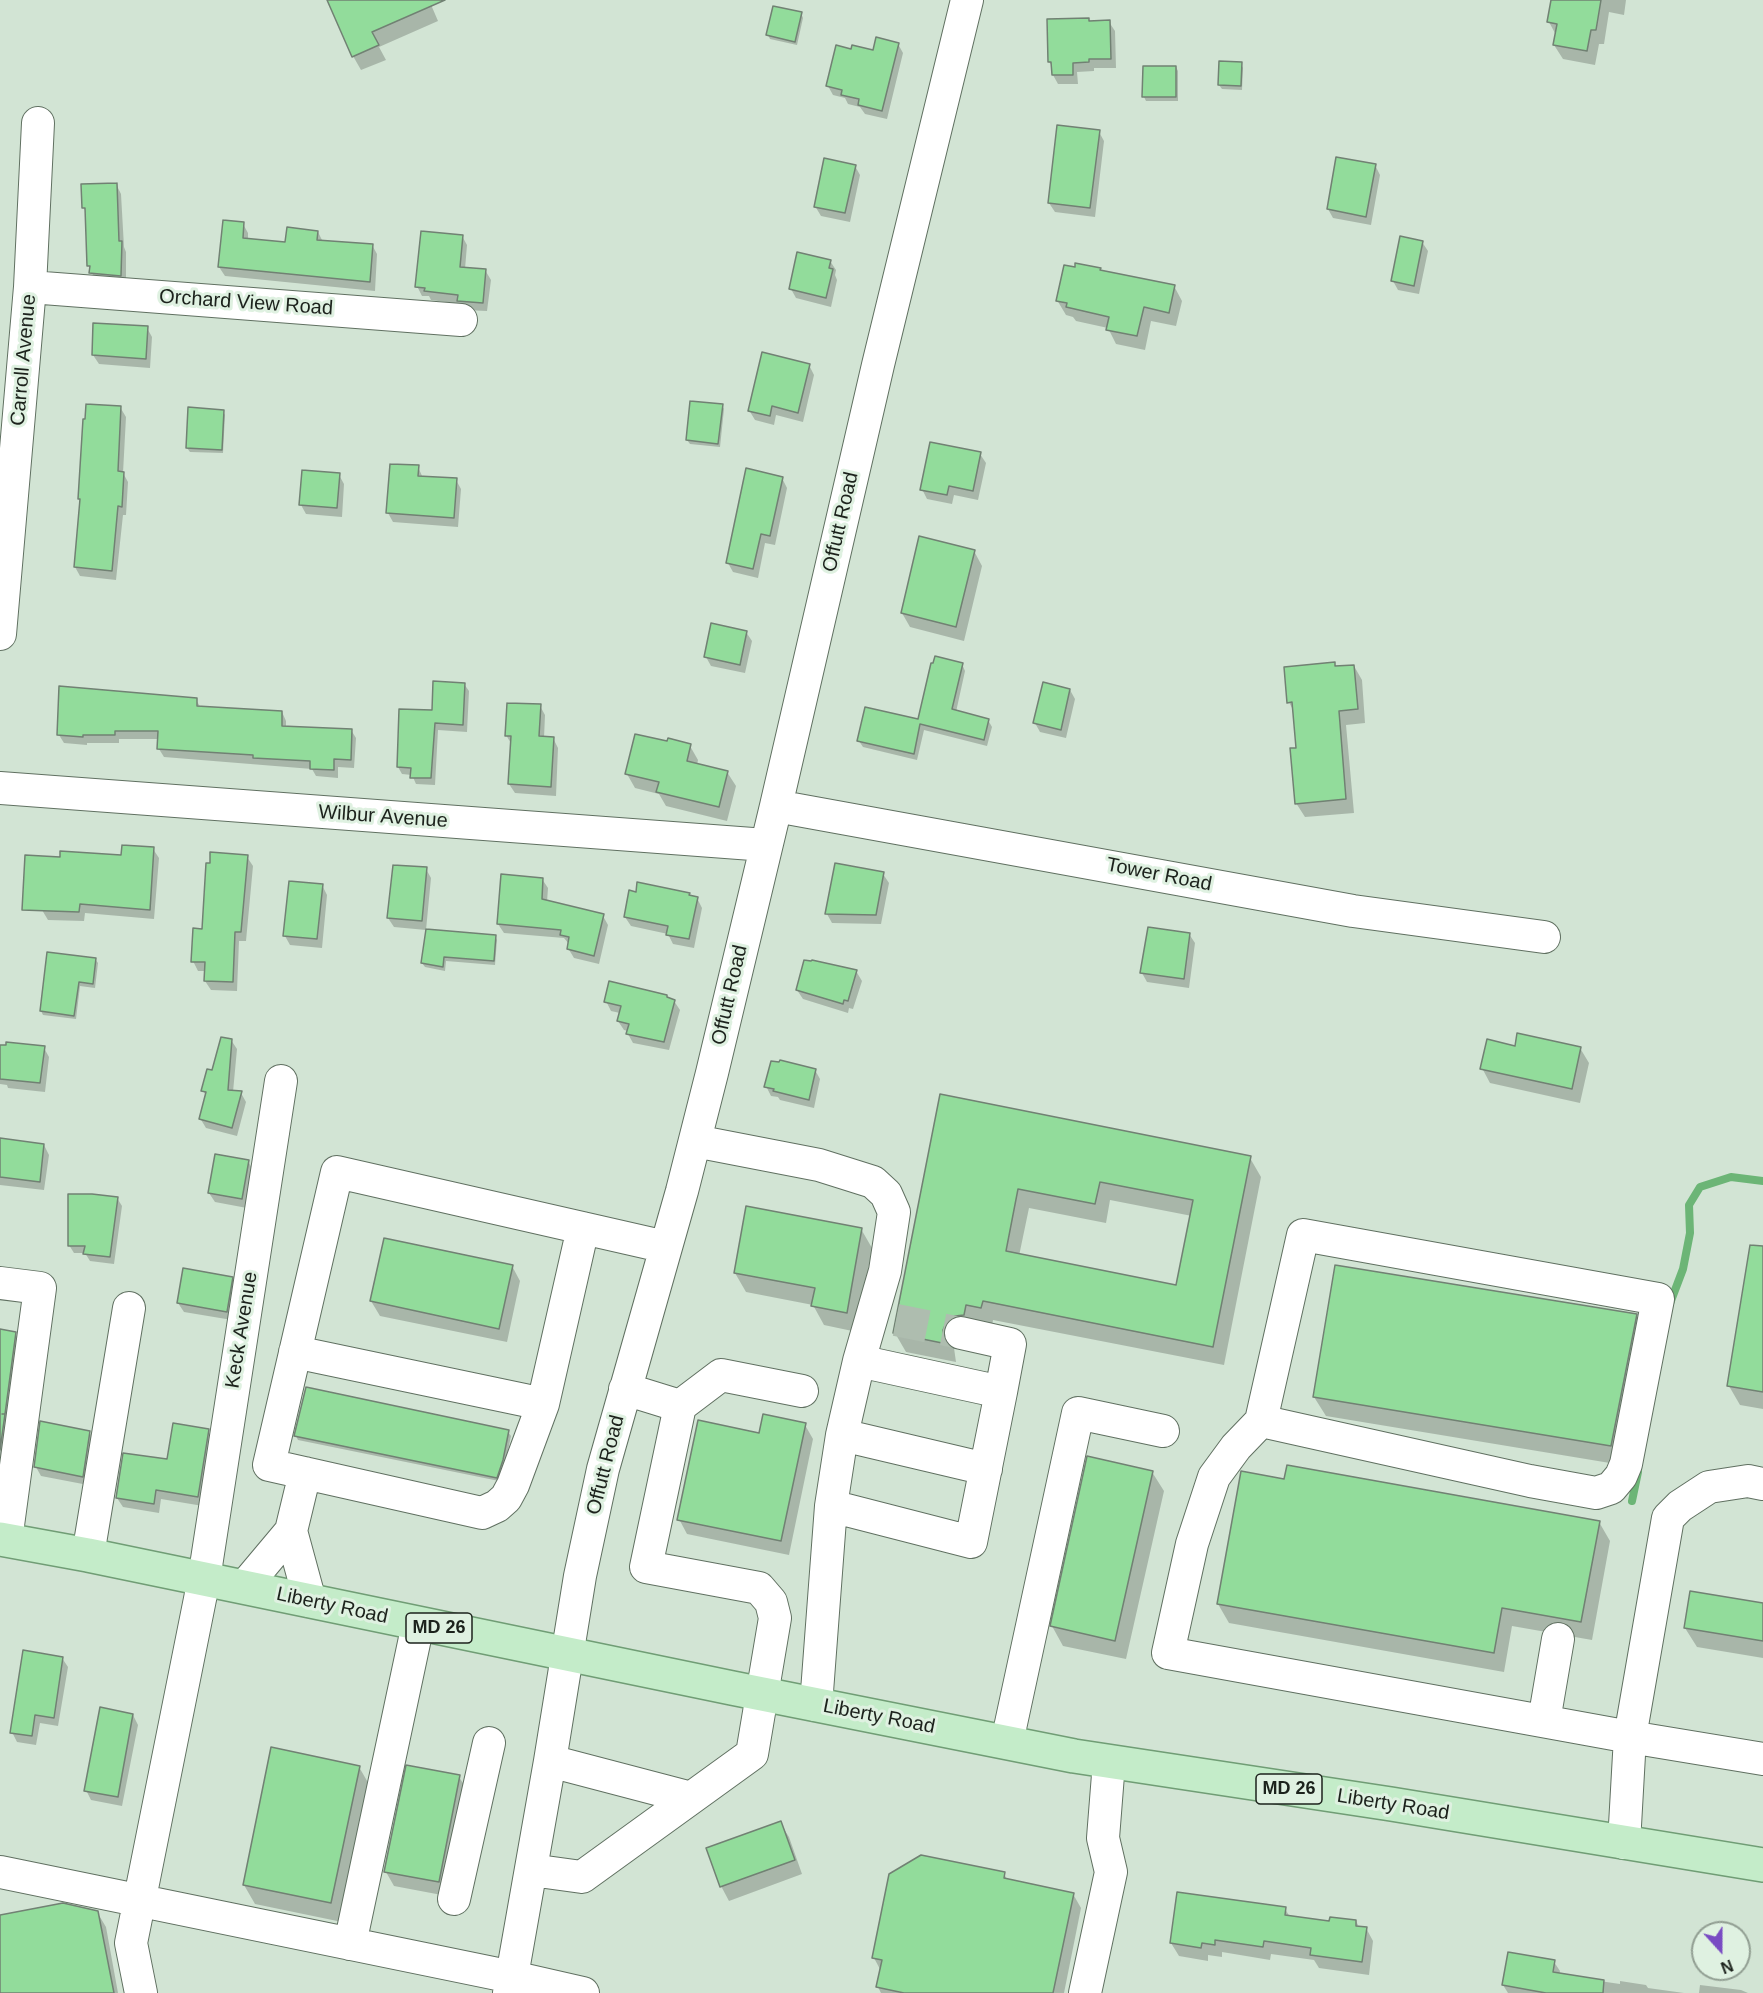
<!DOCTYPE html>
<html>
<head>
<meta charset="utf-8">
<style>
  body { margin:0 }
  #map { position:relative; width:1763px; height:1993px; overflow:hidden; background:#d2e4d4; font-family:Helvetica,sans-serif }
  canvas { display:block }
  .north { position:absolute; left:1691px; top:1921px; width:60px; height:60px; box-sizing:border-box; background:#dff1e1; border:2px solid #919e92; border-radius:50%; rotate:159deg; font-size:16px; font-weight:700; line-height:24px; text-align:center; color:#1c221c }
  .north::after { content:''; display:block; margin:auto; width:21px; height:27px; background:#794bc3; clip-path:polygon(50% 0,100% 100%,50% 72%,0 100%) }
</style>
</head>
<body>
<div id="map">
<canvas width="1763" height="1993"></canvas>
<div class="north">N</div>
</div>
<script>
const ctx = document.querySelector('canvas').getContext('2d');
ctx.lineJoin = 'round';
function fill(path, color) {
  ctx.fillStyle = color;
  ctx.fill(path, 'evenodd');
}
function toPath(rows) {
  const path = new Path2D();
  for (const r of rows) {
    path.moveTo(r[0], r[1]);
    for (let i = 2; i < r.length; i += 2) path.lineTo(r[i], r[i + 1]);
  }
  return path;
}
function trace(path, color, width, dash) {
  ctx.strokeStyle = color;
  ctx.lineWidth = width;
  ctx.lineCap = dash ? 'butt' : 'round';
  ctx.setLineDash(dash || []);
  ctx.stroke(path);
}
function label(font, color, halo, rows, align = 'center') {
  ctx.font = font + ' Helvetica,sans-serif';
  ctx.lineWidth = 6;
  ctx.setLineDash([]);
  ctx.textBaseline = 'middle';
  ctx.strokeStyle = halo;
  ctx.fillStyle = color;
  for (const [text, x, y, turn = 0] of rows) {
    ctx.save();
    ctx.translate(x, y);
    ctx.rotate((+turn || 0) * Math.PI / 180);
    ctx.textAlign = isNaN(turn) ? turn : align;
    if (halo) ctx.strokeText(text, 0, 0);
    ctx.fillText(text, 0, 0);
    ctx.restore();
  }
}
const shadow = toPath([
  [333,0,429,0,438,21,379,47,386,60,361,70,353,56],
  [1552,0,1626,0,1624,15,1609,12,1604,44,1599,44,1595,65,1563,59,1554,45,1556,35,1549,22],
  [801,13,803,18,797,45,770,39,768,35],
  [1089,22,1109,22,1115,31,1116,68,1094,68,1094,71,1077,72,1078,84,1058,84,1053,75,1053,67,1049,62],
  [898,44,903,53,887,119,865,114,860,107,848,104,845,98,833,95,828,86,852,51,874,52],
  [1241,64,1243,68,1242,90,1222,89,1219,85],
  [1176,67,1178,71,1178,101,1146,101,1144,97],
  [1099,132,1104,141,1095,217,1055,212,1049,203],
  [1375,165,1380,175,1371,225,1333,218,1328,209],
  [855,166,860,175,850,222,821,216,815,206],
  [116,184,121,194,124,247,126,252,126,285,96,282,89,266,87,214,83,207],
  [243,224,248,233,248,240,287,244,318,232,323,242,372,245,377,254,375,291,225,276,219,267],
  [462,236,467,245,465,269,485,270,491,280,487,311,464,310,461,304,431,300,429,296,422,296,417,286],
  [1422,242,1428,251,1419,294,1398,290,1393,281],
  [830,261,836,270,835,275,837,280,831,307,796,298,791,289],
  [1076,269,1100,269,1101,272,1174,286,1182,301,1176,326,1151,321,1145,350,1116,344,1108,328,1076,321,1073,317,1066,315,1057,300],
  [147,328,152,337,150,368,99,364,93,355],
  [809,365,814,375,803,422,776,415,774,425,755,420,749,410],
  [722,405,724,409,720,447,690,444,687,440],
  [120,407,126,417,123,473,128,482,126,515,123,515,116,580,80,576,75,567,82,503,79,499],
  [223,411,225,415,223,453,190,452,187,448],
  [980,454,986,463,978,500,954,495,952,504,927,499,922,489],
  [418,467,423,478,456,480,461,489,458,527,393,522,388,513],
  [339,475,344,484,342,517,306,514,301,505],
  [782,478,787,488,775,545,765,543,758,578,733,572,728,563],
  [974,551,982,566,964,641,910,627,902,613],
  [746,632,752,641,745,673,711,666,706,657],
  [962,664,965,671,956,712,988,720,992,727,987,746,924,730,917,760,863,747,859,741,920,721],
  [1334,664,1336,667,1354,666,1362,680,1365,723,1346,725,1354,813,1305,817,1296,803,1297,749,1294,712,1289,702],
  [464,684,469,691,467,732,438,730,435,785,416,784,412,775,402,774,398,767,433,711],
  [1070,690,1075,699,1066,738,1040,732,1035,723],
  [196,700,201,708,282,712,286,721,286,727,351,730,356,738,354,768,338,767,338,778,316,776,312,769,164,757,159,749,160,739,119,739,119,743,87,743,87,745,64,743,59,735],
  [540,706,545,715,544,738,553,738,558,748,556,796,515,793,509,784,512,745,506,735],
  [690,746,698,760,697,765,727,772,736,786,727,821,666,806,659,794,635,788,627,774],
  [153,849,159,858,154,919,85,913,84,921,48,920,42,910,61,858,123,857],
  [247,857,253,866,246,941,239,941,237,991,211,990,205,981,206,971,198,971,193,961,203,931],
  [426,869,431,878,426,930,394,927,388,918],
  [883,874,889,883,881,924,832,923,827,914],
  [542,879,548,888,547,902,603,916,608,925,599,964,574,958,568,948,569,944,564,938,504,933,498,924],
  [322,885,327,895,322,948,290,945,285,936],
  [689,895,690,897,697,898,702,908,694,948,673,944,668,934,631,926,625,917],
  [1189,934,1195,943,1189,988,1147,982,1142,973],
  [495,936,497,940,495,965,446,961,445,971,425,967,422,963],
  [95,959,98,963,95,988,80,986,76,1019,43,1015,41,1011],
  [856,971,862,981,853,1009,849,1008,848,1013,803,999,797,990],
  [668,999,674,1001,680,1010,669,1050,633,1043,628,1034,628,1031,624,1030,618,1021,620,1013,611,1011,606,1001],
  [231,1040,237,1049,233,1092,241,1093,246,1102,237,1136,206,1128,200,1118,206,1096,203,1090],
  [0,1046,44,1048,49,1057,45,1092,8,1088,7,1085,0,1084],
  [1516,1047,1580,1048,1589,1063,1580,1103,1490,1083,1482,1068],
  [815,1070,820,1079,814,1108,780,1100,778,1097,771,1096,766,1086],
  [942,1096,1250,1158,1261,1177,1224,1365,993,1320,992,1326,959,1340,954,1348,956,1362,906,1352,895,1333],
  [1110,1200,1192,1216,1177,1287,1019,1256,1029,1208,1106,1223],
  [0,1140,44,1145,49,1155,44,1190,0,1185],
  [248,1161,253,1170,247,1208,215,1202,209,1193],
  [117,1198,122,1206,114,1264,90,1261,85,1253,74,1253,69,1245],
  [861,1229,872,1248,857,1332,824,1325,813,1305,746,1292,735,1273],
  [1763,1250,1763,1409,1740,1405,1729,1386],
  [512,1266,520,1281,507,1342,380,1316,371,1301],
  [232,1278,237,1287,232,1320,184,1312,178,1303],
  [1636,1315,1647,1334,1622,1465,1326,1416,1314,1397],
  [0,1331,15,1333,20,1342,0,1470],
  [805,1425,813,1439,789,1555,687,1534,679,1519,760,1435],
  [208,1431,213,1440,203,1506,161,1499,159,1513,123,1507,117,1498],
  [89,1432,95,1441,88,1485,41,1476,36,1467],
  [508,1432,511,1436,505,1465,499,1481,298,1440,296,1436],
  [1152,1472,1164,1491,1126,1659,1063,1646,1052,1626],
  [1285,1480,1599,1522,1610,1541,1592,1640,1512,1626,1504,1672,1229,1623,1218,1604],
  [1763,1605,1763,1658,1697,1647,1685,1628],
  [62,1658,68,1667,58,1726,40,1723,36,1745,17,1742,12,1732],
  [133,1715,138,1725,122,1806,91,1800,86,1790],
  [359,1767,370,1786,342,1922,255,1904,244,1885],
  [459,1777,468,1791,447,1896,394,1886,386,1872],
  [780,1823,789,1837,802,1874,729,1901,721,1886],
  [1004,1874,1008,1881,1073,1894,1081,1908,1064,1993,881,1993,878,1987,881,1971,874,1958],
  [1285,1909,1290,1917,1331,1923,1356,1921,1359,1927,1366,1928,1373,1941,1369,1975,1319,1968,1314,1960,1271,1954,1270,1960,1222,1952,1222,1957,1208,1955,1208,1961,1179,1956,1171,1943],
  [97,1912,106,1927,118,1993,0,1993,0,1917],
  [1554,1962,1560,1971,1559,1975,1620,1984,1620,1981,1646,1985,1648,1988,1684,1993,1508,1993,1503,1985],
  [1700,1985,1741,1990,1748,1993,1699,1993]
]);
const stream = toPath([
  [1669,1306,1683,1269,1690,1233,1689,1205,1700,1187,1731,1177,1763,1181],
  [1632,1501,1638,1472]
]);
const building = toPath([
  [327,0,445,0,372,32,379,45,352,57,327,0],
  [1551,0,1601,0,1596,30,1591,30,1587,51,1553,45,1557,24,1547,22,1551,0],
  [773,6,802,12,795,42,766,35,773,6],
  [1089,18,1089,21,1110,20,1111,59,1089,59,1089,62,1073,63,1073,75,1052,75,1051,62,1048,62,1047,19,1089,18],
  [876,37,899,43,882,111,858,105,859,99,841,95,842,90,826,86,836,45,851,49,852,45,873,50,876,37],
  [1219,61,1242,62,1241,86,1218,85,1219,61],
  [1143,66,1176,66,1176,97,1142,97,1143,66],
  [1057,125,1100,130,1090,208,1048,203,1057,125],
  [1336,157,1376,164,1366,217,1327,209,1336,157],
  [824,158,856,165,845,213,814,207,824,158],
  [117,183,119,241,122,241,121,276,89,273,90,266,87,266,85,208,82,208,81,184,117,183],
  [223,220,244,222,243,238,285,242,287,227,318,231,317,240,373,244,370,282,218,267,223,220],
  [421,231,463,235,460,267,486,269,483,303,457,301,458,295,424,291,425,288,415,287,421,231],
  [1400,236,1423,241,1414,286,1391,281,1400,236],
  [797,252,831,260,829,268,833,269,826,298,789,289,797,252],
  [1075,263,1101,268,1100,270,1175,285,1169,313,1144,307,1137,336,1106,330,1109,317,1066,307,1067,303,1056,301,1064,265,1075,267,1075,263],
  [93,323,148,326,146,359,92,355,93,323],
  [762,352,810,364,798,413,772,406,770,416,748,411,762,352],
  [690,401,723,404,718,444,686,440,690,401],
  [86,404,121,406,118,471,124,472,122,507,118,506,112,571,74,567,80,499,78,499,83,419,85,419,86,404],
  [188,407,224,410,222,450,186,448,188,407],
  [930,442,981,452,973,491,949,486,947,495,920,490,930,442],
  [390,464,419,465,418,476,457,478,454,518,386,513,390,464],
  [746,468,783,477,770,536,761,534,753,569,726,563,746,468],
  [302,470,340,473,337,508,299,505,302,470],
  [919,536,975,550,956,627,901,613,919,536],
  [711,623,747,631,740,665,704,657,711,623],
  [935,656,963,663,952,709,989,719,984,740,920,724,914,754,857,741,865,707,918,719,931,663,933,663,935,656],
  [1335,662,1335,666,1354,665,1358,709,1339,711,1346,799,1295,804,1290,748,1296,748,1292,702,1287,703,1284,667,1335,662],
  [433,681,465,683,463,725,435,723,431,778,410,778,411,768,397,767,399,709,432,710,433,681],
  [1043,682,1070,689,1061,730,1033,723,1043,682],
  [59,686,197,698,197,706,282,711,282,726,352,729,351,760,334,759,334,770,310,769,310,761,253,758,253,755,157,749,158,731,115,731,115,735,83,735,83,737,57,735,59,686],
  [507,703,541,704,539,736,554,737,551,787,508,784,511,736,505,736,507,703],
  [635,734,667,741,668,738,691,744,687,761,728,771,719,807,656,792,659,782,625,774,635,734],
  [122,845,154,847,150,910,80,904,79,912,22,910,25,855,60,857,60,851,121,855,122,845],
  [210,852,248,855,241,932,235,932,233,982,204,981,205,962,191,962,193,928,202,929,206,863,210,863,210,852],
  [835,863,884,872,876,915,825,914,835,863],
  [393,865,427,867,422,921,387,918,393,865],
  [501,874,543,878,542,899,604,914,594,956,567,949,569,937,560,935,561,930,497,924,501,874],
  [289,881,323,884,317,939,283,936,289,881],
  [637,882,690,893,689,895,698,897,689,939,666,935,668,926,624,917,629,890,636,892,637,882],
  [1148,927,1190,933,1184,979,1140,973,1148,927],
  [426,929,496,935,494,961,444,957,443,967,421,963,426,929],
  [47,952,96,958,93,984,79,982,74,1016,40,1011,47,952],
  [804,960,811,961,812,960,857,970,848,1001,844,1000,843,1004,796,990,804,960],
  [609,981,667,995,667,997,675,1000,664,1042,626,1034,629,1024,617,1021,621,1006,604,1002,609,981],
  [1517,1033,1581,1047,1572,1089,1480,1069,1487,1039,1515,1046,1517,1033],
  [221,1037,232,1039,228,1090,242,1091,232,1128,199,1119,206,1092,201,1091,207,1069,212,1070,221,1037],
  [6,1042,45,1046,40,1083,0,1079,0,1045,6,1045,6,1042],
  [780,1060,816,1069,809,1100,773,1091,774,1089,764,1087,771,1061,779,1062,780,1060],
  [940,1094,1251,1156,1213,1347,983,1301,981,1308,966,1305,964,1315,955,1316,947,1321,943,1330,944,1338,947,1344,893,1333,940,1094],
  [1100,1182,1193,1200,1176,1285,1006,1251,1018,1189,1095,1204,1100,1182],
  [0,1138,44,1144,40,1182,0,1177,0,1138],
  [215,1154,249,1160,242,1199,208,1193,215,1154],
  [68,1194,92,1194,118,1197,110,1257,83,1254,85,1246,68,1246,68,1194],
  [746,1206,862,1228,847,1313,811,1306,815,1288,734,1273,746,1206],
  [384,1238,513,1265,499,1329,370,1301,384,1238],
  [1750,1245,1763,1246,1763,1392,1727,1386,1750,1245],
  [1335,1265,1637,1314,1611,1446,1313,1397,1335,1265],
  [183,1268,233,1277,227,1312,177,1303,183,1268],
  [0,1329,16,1332,5,1414,2,1414,5,1414,0,1450,0,1329],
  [306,1387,509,1430,503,1460,497,1478,294,1436,306,1387],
  [763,1414,806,1423,781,1541,677,1520,698,1420,759,1433,763,1414],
  [40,1421,90,1431,83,1477,34,1467,40,1421],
  [173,1423,209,1429,198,1497,156,1490,154,1504,116,1498,123,1453,167,1459,173,1423],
  [1087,1456,1153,1471,1115,1641,1050,1626,1087,1456],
  [1287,1465,1600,1521,1581,1622,1502,1608,1494,1653,1217,1604,1241,1471,1284,1479,1287,1465],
  [1690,1591,1763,1603,1763,1641,1684,1628,1690,1591],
  [23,1650,63,1657,54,1718,35,1715,32,1736,10,1733,23,1650],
  [100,1707,133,1714,118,1797,84,1791,100,1707],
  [271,1747,360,1766,331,1903,243,1885,271,1747],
  [406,1765,460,1775,439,1882,384,1872,406,1765],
  [781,1821,795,1860,720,1887,706,1848,781,1821],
  [921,1855,1005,1872,1004,1878,1074,1893,1053,1993,904,1993,876,1987,882,1960,872,1958,889,1874,921,1855],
  [1177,1892,1286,1907,1285,1915,1329,1921,1330,1917,1356,1920,1356,1926,1367,1927,1362,1962,1310,1955,1311,1948,1264,1941,1263,1947,1215,1940,1215,1945,1202,1943,1201,1948,1170,1943,1177,1892],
  [63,1903,98,1911,114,1993,0,1993,0,1915,63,1903],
  [1508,1952,1555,1960,1553,1972,1604,1980,1603,1993,1546,1993,1502,1985,1508,1952]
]);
const minorTunnel = toPath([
  [896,1320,961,1333]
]);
const minor = toPath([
  [30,287,461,320],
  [0,634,30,287,38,123],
  [0,788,766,845],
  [776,806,1353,911,1544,937],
  [695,1141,819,1165,873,1182,886,1194,894,1212,885,1271,859,1361],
  [583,1228,543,1404,513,1485,506,1498,497,1506,482,1513,269,1465,337,1172,666,1247],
  [0,1283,40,1288,6,1540],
  [961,1333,1010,1344,1001,1392],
  [295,1352,543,1404],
  [680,1406,721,1375,802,1391],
  [1261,1421,1530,1481,1596,1493,1611,1488,1621,1476,1626,1464,1658,1299,1303,1235,1261,1421,1236,1447,1214,1477,1192,1544,1168,1653,1630,1737,1668,1518,1680,1506,1709,1487,1748,1481,1763,1484],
  [842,1435,986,1469],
  [291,1531,310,1601],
  [88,1555,129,1308],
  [244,1587,291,1531,305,1473],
  [816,1705,831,1506,842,1435,859,1361,1001,1392,971,1542,831,1506],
  [1544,1721,1558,1639],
  [1007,1742,1078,1413,1163,1431],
  [550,1761,691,1798],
  [1624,1843,1630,1737,1763,1759],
  [531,1870,582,1877,752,1754,775,1618,771,1602,759,1588,646,1567,680,1406,625,1389],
  [0,1872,512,1977,583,1993],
  [454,1899,489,1743],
  [350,1944,418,1624],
  [141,1993,131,1943,204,1579,281,1081],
  [509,1993,550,1761,580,1576,603,1469,682,1191,712,1073,776,806,878,365,967,0],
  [1085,1993,1111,1872,1103,1838,1109,1762]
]);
const major = toPath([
  [0,1539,88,1555,732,1688,1074,1756,1391,1804,1763,1865]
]);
const shields = [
  [439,1628,66],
  [1289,1789,66]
];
const shieldNames = [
  ["MD 26",439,1628],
  ["MD 26",1289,1789]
];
const streetNames = [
  ["Orchard View Road",246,303,4],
  ["Carroll Avenue",24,360,-85],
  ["Offutt Road",841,522,-77],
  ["Wilbur Avenue",383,817,4],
  ["Tower Road",1159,875,11],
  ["Offutt Road",730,995,-77],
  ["Keck Avenue",242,1330,-81],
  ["Offutt Road",606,1465,-76],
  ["Liberty Road",332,1606,12],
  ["Liberty Road",879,1717,11],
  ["Liberty Road",1393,1805,9]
];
fill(shadow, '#0003');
trace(stream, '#6cb576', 8);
fill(building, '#92dc9b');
trace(building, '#718173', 1.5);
trace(minorTunnel, '#aebdaf', 32, [32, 16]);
trace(minor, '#607061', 34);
trace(major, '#709d75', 36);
trace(minor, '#fff', 32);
trace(major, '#c4ecc9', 33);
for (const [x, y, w] of shields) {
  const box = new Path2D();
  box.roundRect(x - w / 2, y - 15, w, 30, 4.5);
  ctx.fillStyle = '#dff1e1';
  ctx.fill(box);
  trace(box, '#1c221c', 1.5);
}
label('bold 18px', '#1c221c', null, shieldNames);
label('20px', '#1c221c', '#dff1e1', streetNames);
</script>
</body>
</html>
